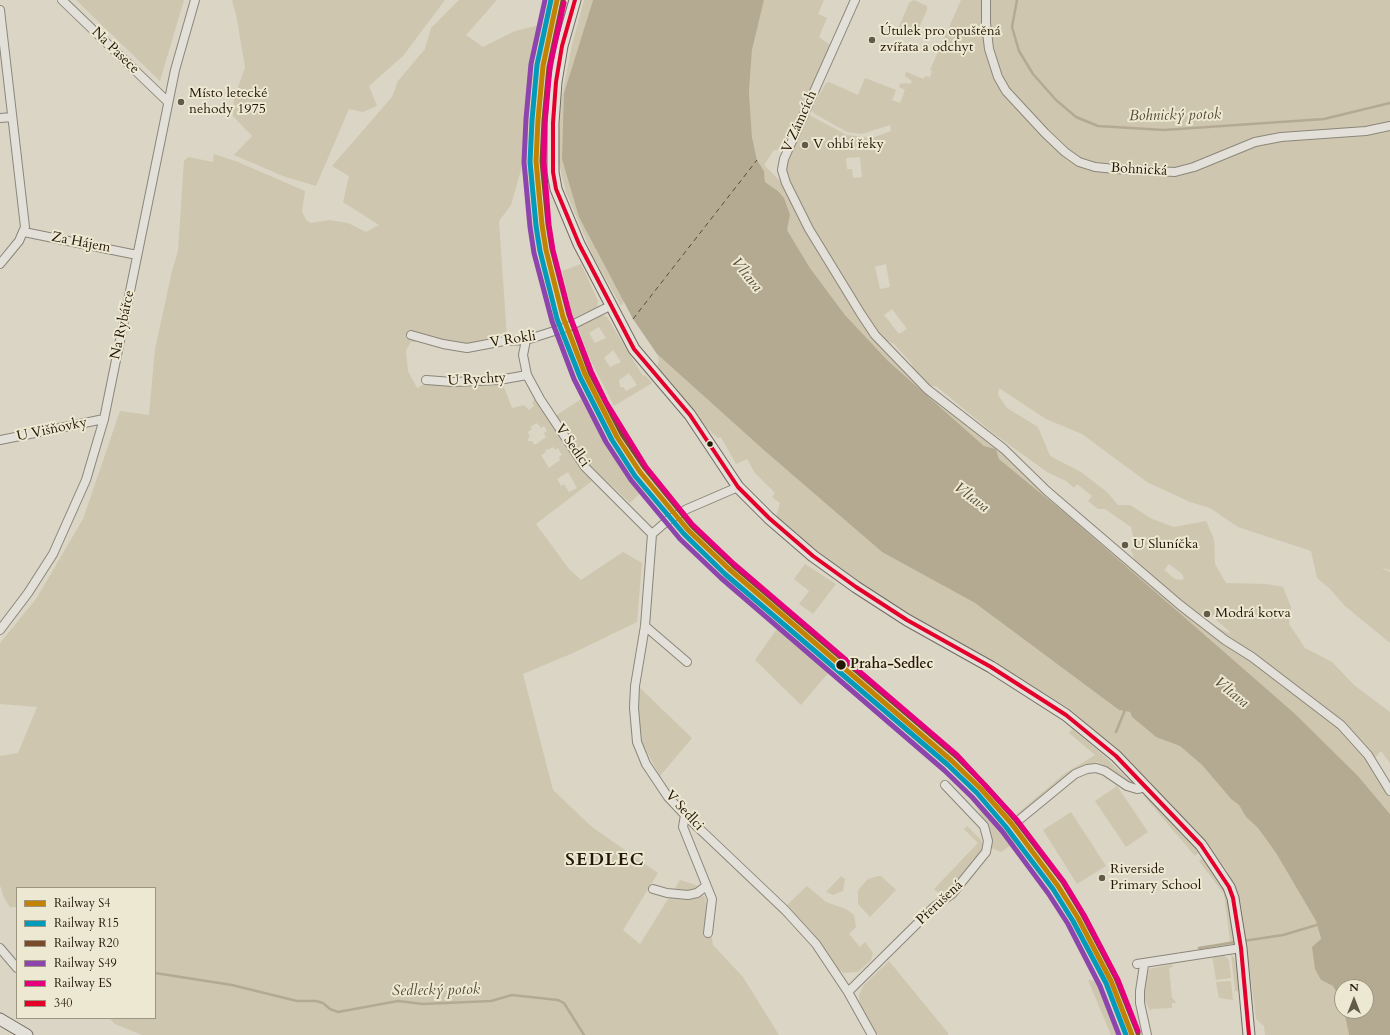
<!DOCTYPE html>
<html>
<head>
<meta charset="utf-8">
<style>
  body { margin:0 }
  #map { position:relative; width:1390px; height:1035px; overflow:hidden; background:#dad5c4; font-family:Cardo,serif }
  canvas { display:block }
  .legend { position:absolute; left:16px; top:887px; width:140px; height:132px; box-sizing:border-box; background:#ede8d2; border:1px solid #9d9481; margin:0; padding:5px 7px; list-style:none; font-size:12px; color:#251708 }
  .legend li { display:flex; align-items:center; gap:8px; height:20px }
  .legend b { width:20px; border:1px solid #9d9481 }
  .north { position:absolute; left:1334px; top:979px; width:40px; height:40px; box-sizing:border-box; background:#ede8d2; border:1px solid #9d9481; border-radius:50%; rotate:0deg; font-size:11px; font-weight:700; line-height:16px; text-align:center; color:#251708 }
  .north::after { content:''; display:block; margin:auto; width:14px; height:18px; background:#645a4a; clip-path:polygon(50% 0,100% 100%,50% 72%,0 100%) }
</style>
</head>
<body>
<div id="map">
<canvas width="1390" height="1035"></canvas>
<ul class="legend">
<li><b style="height:5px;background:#c28202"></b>Railway S4</li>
<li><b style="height:5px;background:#049aba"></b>Railway R15</li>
<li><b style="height:5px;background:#7a4b2a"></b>Railway R20</li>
<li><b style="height:5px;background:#8e44ad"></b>Railway S49</li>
<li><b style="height:5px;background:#e5007d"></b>Railway ES</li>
<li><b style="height:5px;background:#e4002b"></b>340</li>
</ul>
<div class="north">N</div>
</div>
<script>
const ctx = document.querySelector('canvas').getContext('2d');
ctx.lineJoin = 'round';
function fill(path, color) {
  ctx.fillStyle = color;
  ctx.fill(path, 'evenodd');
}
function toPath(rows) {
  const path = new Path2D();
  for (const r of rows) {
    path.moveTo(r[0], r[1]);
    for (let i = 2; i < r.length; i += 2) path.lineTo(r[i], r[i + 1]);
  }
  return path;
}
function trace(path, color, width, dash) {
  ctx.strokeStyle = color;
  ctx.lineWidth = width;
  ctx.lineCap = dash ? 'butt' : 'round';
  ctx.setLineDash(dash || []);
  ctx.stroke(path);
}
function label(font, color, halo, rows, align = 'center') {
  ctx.font = font + ' Cardo,serif';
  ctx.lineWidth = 4;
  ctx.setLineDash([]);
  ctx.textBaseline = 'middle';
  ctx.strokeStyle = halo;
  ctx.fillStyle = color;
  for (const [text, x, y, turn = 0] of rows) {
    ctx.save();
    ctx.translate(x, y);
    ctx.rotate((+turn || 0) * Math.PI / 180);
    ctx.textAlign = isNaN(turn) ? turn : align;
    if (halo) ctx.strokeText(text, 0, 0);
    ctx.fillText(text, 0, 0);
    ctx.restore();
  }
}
const green = toPath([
  [76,0,184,0,160,81],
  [232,0,445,0,403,56,369,86,377,106,363,112,349,109,316,186,283,176,234,155,252,136,233,116,234,99,245,67,236,14],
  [459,0,497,0,466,35,483,47,515,31,540,25,531,70,525,156,511,205,499,221,507,339,459,346,440,341,411,342,406,350,408,371,417,388,426,383,502,382,512,408,524,405,529,410,534,406,532,402,535,400,582,472,592,481,536,524,569,569,581,580,623,552,642,563,637,622,573,653,523,674,553,790,592,827,658,873,623,930,640,944,680,880,696,885,705,898,713,945,743,977,779,1035,142,1035,115,1024,109,1018,155,1018,155,954,157,956,155,953,155,888,17,888,17,907,10,907,4,898,0,885,0,756,18,753,37,707,0,704,0,643,36,599,83,519,120,411,149,415,155,349,172,271,178,251,184,161,188,157,213,162,214,154,238,162,305,191,302,211,306,220,311,223,329,220,348,223,366,232,379,225,343,202,349,176,332,166,392,97,398,81,425,49,431,28],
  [537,423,541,428,544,426,547,431,544,433,546,437,535,445,532,441,527,441,530,436,527,432,532,429,530,427],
  [553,447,555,450,558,448,562,455,559,457,560,460,549,468,541,455,546,452,545,450,547,449,548,450],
  [568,472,577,488,569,492,564,484,561,486,557,479],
  [584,0,593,0,564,93,625,300,621,306,594,258,566,192,558,159,561,101,572,45],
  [764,0,824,0,818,14,827,18,819,37,830,45,785,150,774,150,764,165,780,181,806,227,896,361,955,416,1000,448,1039,486,1252,659,1323,714,1367,756,1390,796,1390,814,1358,776,1253,679,1066,514,999,459,996,449,984,446,887,361,845,315,810,268,787,230,790,215,778,191,765,182,764,171,757,160,752,137,749,92,752,50],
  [914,0,927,6,927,10,915,37,898,29,909,3],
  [961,0,1390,0,1390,570,1380,567,1390,572,1390,643,1345,606,1330,589,1317,578,1311,551,1238,527,1210,508,1190,502,1147,482,1082,434,1046,419,999,388,998,395,1007,408,1038,427,1050,456,1081,472,1107,492,1118,505,1130,505,1152,519,1174,527,1206,521,1214,539,1215,564,1226,583,1267,584,1283,587,1291,607,1289,624,1305,648,1332,662,1354,685,1390,712,1390,763,1381,751,1373,760,1362,746,1211,624,1229,633,1230,632,1205,610,1198,618,1135,562,1131,550,1135,546,1131,527,1105,509,1098,509,1088,501,1092,496,1077,484,1074,488,1066,481,1047,472,993,433,936,386,929,386,914,372,912,364,894,344,882,338,874,328,827,255,790,184,785,169,788,154,807,116,809,115,847,135,872,138,891,131,890,125,862,134,847,132,815,114,811,110,826,83,829,82,858,95,865,78,896,90,892,100,900,103,905,90,899,87,900,84,905,83,910,84,912,81,905,76,906,72,924,79,925,76,930,77,932,71,930,70],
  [860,157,862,177,853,178,852,169,847,169,846,158],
  [886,264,890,287,880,289,875,267],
  [892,309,907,329,899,334,884,315],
  [1169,564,1182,574,1184,578,1182,580,1175,579,1164,570],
  [581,264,598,301,597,307,573,318,562,271],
  [602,315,607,317,643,376,645,375,652,383,614,406,589,357,580,332,575,328],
  [599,327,606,338,595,343,589,333],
  [613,350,621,362,610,367,604,358],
  [629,373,637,385,626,391,623,387,620,387,619,380],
  [657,354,766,452,882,552,975,603,1119,710,1130,712,1132,717,1156,737,1180,746,1202,765,1231,799,1239,805,1246,817,1258,828,1276,853,1316,921,1321,940,1321,980,1333,986,1342,1003,1342,1011,1344,1011,1349,1035,1265,1035,1264,1026,1256,1019,1242,909,1238,892,1227,871,1209,846,1123,755,1070,709,983,656,917,620,854,579,798,537,776,517,780,503,772,497,775,493,755,473,747,459,736,464,721,437,718,438,704,426,656,368,659,361],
  [583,398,607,442,641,492,630,503,592,467,555,416],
  [805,564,836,584,813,614,799,604,809,591,794,579],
  [779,626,830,671,801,705,755,660],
  [639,687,692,738,660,776,641,741,639,741,637,706],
  [1072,729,1100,752,1131,782,1125,782,1098,762,1089,764,1073,773,1019,816,1017,814,1064,774,1095,755,1069,733],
  [951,772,996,820,1016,842,1001,852,991,848,990,831,988,825,980,816,980,812,974,803,950,779],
  [1117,786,1148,832,1126,847,1095,801],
  [1143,795,1150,797,1199,852,1195,856],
  [1071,812,1106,866,1077,884,1043,830],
  [967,826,981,840,984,848,966,874,942,896,934,889,978,843,964,829],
  [1203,857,1220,882,1228,899,1234,940,1233,944,1231,944,1230,941,1224,894,1199,861],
  [841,876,845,879,843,891,833,895,826,892],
  [878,876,881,876,896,890,870,917,858,904,858,890,868,879],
  [807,886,826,902,846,909,854,915,856,927,849,934,860,947,865,942,873,953,871,960,858,972,844,973,835,967,811,931,787,905],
  [1221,953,1229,960,1231,978,1216,980,1212,955],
  [1231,954,1235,959,1237,965,1239,991,1235,991],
  [889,961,948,1033,948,1035,878,1035,860,1007,859,995,863,986],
  [1172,964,1173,967,1169,968,1172,998,1177,1003,1172,1003,1172,1008,1151,1009,1151,1012,1142,995,1149,969],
  [1088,980,1097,981,1120,1035,1111,1035],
  [1231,981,1233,1000,1219,998,1216,982]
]);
const water = toPath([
  [593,0,764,0,752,50,749,92,752,137,757,160,764,171,765,182,778,191,784,198,790,215,787,230,810,268,845,315,888,361,984,446,996,449,999,459,1066,514,1294,713,1358,776,1390,814,1390,1035,1349,1035,1344,1011,1366,1011,1366,987,1342,987,1342,1003,1333,986,1321,980,1315,969,1312,947,1321,939,1316,921,1276,853,1258,828,1246,817,1239,805,1231,799,1202,765,1180,746,1156,737,1132,717,1130,712,1119,710,975,603,882,552,766,452,657,354,633,319,579,217,562,159,564,93]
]);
const stream = toPath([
  [1017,0,1012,27,1019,51,1033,74,1056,100,1076,117,1098,126,1164,130,1324,119,1390,103],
  [1116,732,1125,710],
  [1243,941,1283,935,1320,924],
  [1199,948,1236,942],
  [155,973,232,985,297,1001,316,1001,323,1003,330,1009,338,1012,398,1001,423,1004,491,1001,512,995,558,1000,564,1003,584,1035]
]);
const ferry = toPath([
  [633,319,757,160]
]);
const minor = toPath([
  [62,0,168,102],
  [855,0,784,159,782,170,786,183,809,229,861,314,875,335,927,389,1004,449,1047,491,1180,605,1225,640,1252,657,1341,725,1368,755,1390,791],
  [986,0,986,23,989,49,998,77,1006,91,1045,133,1065,152,1079,162,1095,167,1115,169,1175,172,1194,167,1255,142,1281,137,1366,131,1390,126],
  [0,10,25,227,19,241,0,264],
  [0,118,12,117],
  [24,232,137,255],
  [411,335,443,344,467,348,504,341,526,340,570,326,610,306],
  [526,340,523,355,527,375,540,399,585,467,652,534,645,626,635,686,634,708,637,742,646,764,668,797,685,815,785,910,816,944,848,992,872,1035],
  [426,380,453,382,499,380,527,375],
  [0,440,104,419],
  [652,534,667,521,687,509,738,487],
  [645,626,687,662],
  [0,630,28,593,53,554,86,480,104,419,175,70,195,0],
  [685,815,683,827,712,899,708,933],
  [1019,820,1075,774,1087,769,1096,768,1105,771,1127,786,1137,789,1147,787],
  [653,889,667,893,688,895,697,893,706,886],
  [0,948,17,968],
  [1137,964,1241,948],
  [1144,965,1140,991,1140,1003,1147,1035],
  [848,992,934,907,952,894,986,852,988,841,984,826,945,785]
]);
const secondary = toPath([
  [575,0,562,46,556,82,553,123,553,172,556,189,579,244,634,349,690,415,738,487,769,518,813,556,856,587,907,620,991,667,1066,715,1116,756,1201,845,1229,887,1233,898,1241,948,1249,1035],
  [0,1019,27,1035]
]);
const bus1 = toPath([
  [575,0,562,46,556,82,553,123,553,172,556,189,579,244,634,349,690,415,738,487,769,518,813,556,856,587,907,620,991,667,1066,715,1116,756,1201,845,1229,887,1233,898,1241,948,1249,1035]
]);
const rail1 = toPath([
  [557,0,543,66,538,120,536,161,542,225,546,250,563,317,585,374,617,437,640,472,688,530,729,569,952,761,981,789,1011,823,1058,886,1078,918,1111,981,1132,1035]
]);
const rail2 = toPath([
  [551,0,537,65,532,120,530,162,536,226,540,251,557,319,580,377,612,440,635,476,684,534,725,574,948,765,977,793,1006,827,1053,889,1073,921,1106,983,1126,1035]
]);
const rail3 = toPath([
  [563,1,549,67,544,120,542,161,548,224,552,249,569,315,590,372,622,434,645,468,692,526,733,565,956,756,985,785,1015,819,1063,882,1083,915,1116,978,1138,1033]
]);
const rail4 = toPath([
  [545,0,531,64,526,119,524,162,530,227,534,253,552,321,574,379,606,442,631,480,680,539,721,578,944,770,972,797,1002,831,1048,893,1068,924,1100,986,1119,1035]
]);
const rail5 = toPath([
  [564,3,550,67,545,123,544,162,549,225,553,250,570,316,591,371,606,402,646,467,692,524,734,564,957,755,1017,820,1064,882,1084,915,1118,980,1138,1031]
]);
const markers = [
  [872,40,4,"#645a4a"],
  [181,102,4,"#645a4a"],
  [805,145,4,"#645a4a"],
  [710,444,3.5,"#251708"],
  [1125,545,4,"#645a4a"],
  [1207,614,4,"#645a4a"],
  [841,665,5.5,"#251708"],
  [1102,878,4,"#645a4a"]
];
const poiNames = [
  ["Útulek pro opuštěná",880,32],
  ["zvířata a odchyt",880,48],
  ["Místo letecké",189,94],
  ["nehody 1975",189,110],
  ["V ohbí řeky",813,145],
  ["U Sluníčka",1133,545],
  ["Modrá kotva",1215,614],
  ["Riverside",1110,870],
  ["Primary School",1110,886]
];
const streetNames = [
  ["Na Pasece",115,51,44],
  ["V Zámcích",800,122,-66],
  ["Bohnická",1139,170,3],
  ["Za Hájem",81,243,11],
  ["Na Rybářce",123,325,-78],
  ["V Rokli",513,340,-9],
  ["U Rychty",477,380,-3],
  ["U Višňovky",52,430,-12],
  ["V Sedlci",572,446,55],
  ["V Sedlci",684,811,47],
  ["Přerušená",940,903,-43]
];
const stopNames = [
  ["Praha-Sedlec",850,665]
];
const waterNames = [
  ["Bohnický potok",1175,116,-1],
  ["Vltava",746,275,51],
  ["Vltava",971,498,37],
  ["Vltava",1231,693,39],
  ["Sedlecký potok",436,991,-1]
];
const districtNames = [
  ["SEDLEC",605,861]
];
fill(green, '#cec6ae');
fill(water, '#b4aa92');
trace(stream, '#b4aa92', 2.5);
trace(ferry, '#574b37', 1, [5, 4]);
trace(minor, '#8b867b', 10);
trace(secondary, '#726c62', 13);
trace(minor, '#e2e0d8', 8);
trace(secondary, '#e2e0d8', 11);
trace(bus1, '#e4002b', 4);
trace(rail1, '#c28202', 5);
trace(rail2, '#049aba', 5);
trace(rail3, '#7a4b2a', 5);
trace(rail4, '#8e44ad', 5);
trace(rail5, '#e5007d', 5);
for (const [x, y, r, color] of markers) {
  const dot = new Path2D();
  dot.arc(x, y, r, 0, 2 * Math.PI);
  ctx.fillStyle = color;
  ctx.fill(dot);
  trace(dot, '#ede8d2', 1.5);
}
label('14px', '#251708', '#ede8d2', poiNames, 'left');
label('14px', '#251708', '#ede8d2', streetNames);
label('bold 14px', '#251708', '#ede8d2', stopNames, 'left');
label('italic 15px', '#574b37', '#ede8d2', waterNames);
ctx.letterSpacing = '1px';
label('bold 18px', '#251708', '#ede8d2', districtNames);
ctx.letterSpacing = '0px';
</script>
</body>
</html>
